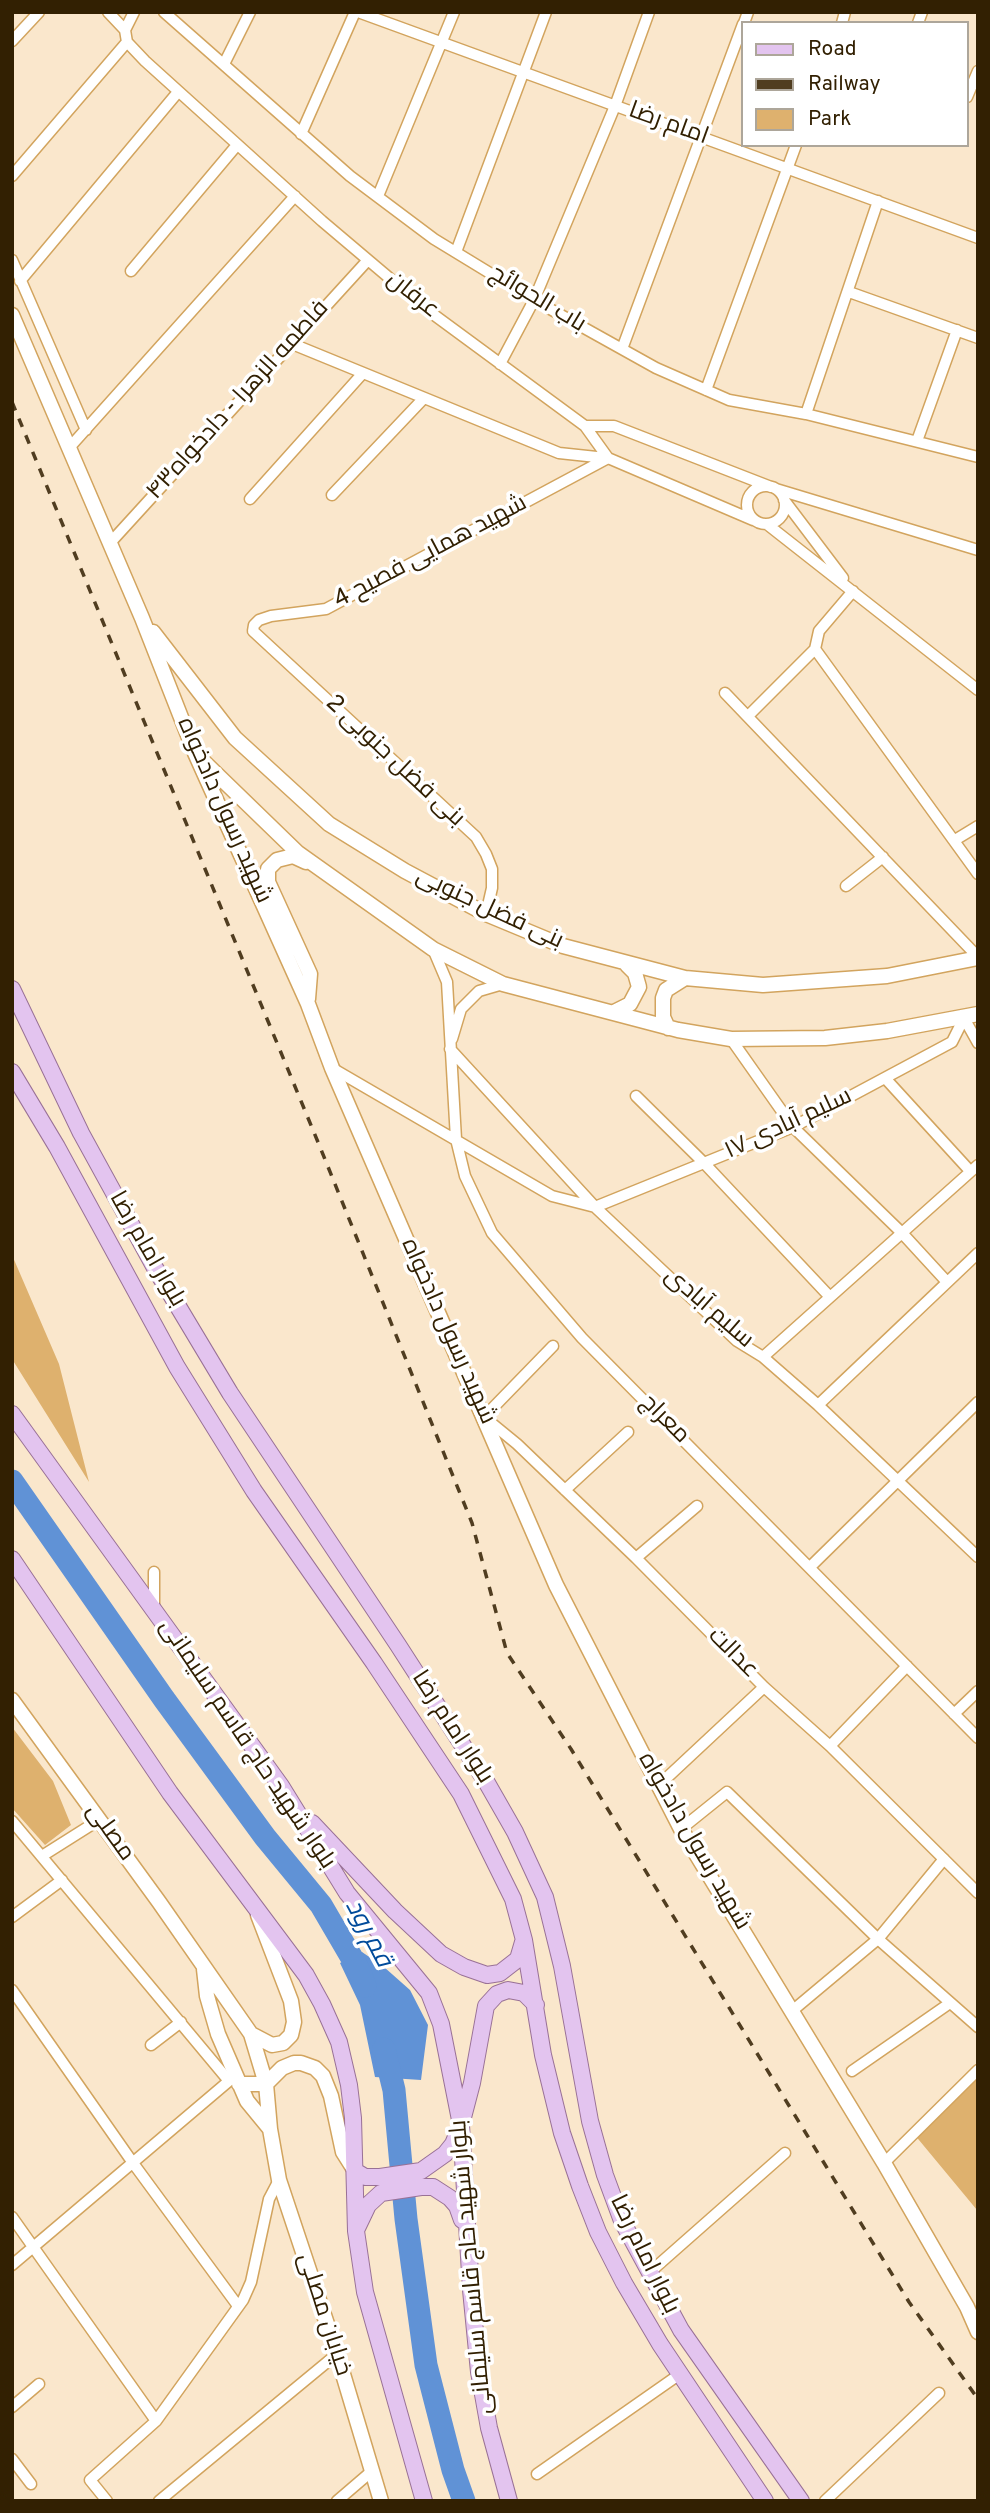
<!DOCTYPE html>
<html>
<head>
<meta charset="utf-8">
<style>
  body { margin:0 }
  #map { position:relative; width:990px; height:2513px; overflow:hidden; background:#fae7cc; font-family:Overpass,sans-serif }
  canvas { display:block }
  .frame { position:absolute; inset:0; border:14px solid #322002; pointer-events:none }
  .legend { position:absolute; left:741px; top:21px; width:228px; height:126px; box-sizing:border-box; background:#fff; border:2px solid #ada69a; margin:0; padding:9px 12px; list-style:none; font-size:21px; color:#322002 }
  .legend li { display:flex; align-items:center; gap:14px; height:35px }
  .legend b { width:35px; border:2px solid #ada69a }
</style>
</head>
<body>
<div id="map">
<canvas width="990" height="2513"></canvas>
<div class="frame"></div>
<ul class="legend">
<li><b style="height:9px;background:#e3c4ef"></b>Road</li>
<li><b style="height:9px;background:#503d20"></b>Railway</li>
<li><b style="height:19px;background:#deb16e"></b>Park</li>
</ul>
</div>
<script>
const ctx = document.querySelector('canvas').getContext('2d');
ctx.lineJoin = 'round';
function fill(path, color) {
  ctx.fillStyle = color;
  ctx.fill(path, 'evenodd');
}
function toPath(rows) {
  const path = new Path2D();
  for (const r of rows) {
    if (r.length === 3) {
      path.moveTo(r[0] + r[2], r[1]);
      path.arc(r[0], r[1], r[2], 0, 2 * Math.PI);
      continue;
    }
    path.moveTo(r[0], r[1]);
    for (let i = 2; i < r.length; i += 2) path.lineTo(r[i], r[i + 1]);
  }
  return path;
}
function trace(path, color, width, dash) {
  ctx.strokeStyle = color;
  ctx.lineWidth = width;
  ctx.lineCap = dash ? 'butt' : 'round';
  ctx.setLineDash(dash || []);
  ctx.stroke(path);
}
function label(font, color, halo, rows, align = 'center') {
  ctx.font = font + ' Overpass,Cairo,sans-serif';
  ctx.lineWidth = 7;
  ctx.setLineDash([]);
  ctx.textBaseline = 'middle';
  ctx.strokeStyle = halo;
  ctx.fillStyle = color;
  for (const [text, x, y, turn = 0] of rows) {
    ctx.save();
    ctx.translate(x, y);
    ctx.rotate((+turn || 0) * Math.PI / 180);
    ctx.textAlign = isNaN(turn) ? turn : align;
    if (halo) ctx.strokeText(text, 0, 0);
    ctx.fillText(text, 0, 0);
    ctx.restore();
  }
}
const green = toPath([
  [12,1255,59,1364,89,1482,12,1359],
  [12,1727,53,1781,71,1825,45,1845,12,1808],
  [978,2074,978,2209,977,2210,914,2134]
]);
const water = toPath([
  [362,1952,384,1967,410,1990,428,2025,421,2080,375,2077,360,2005,340,1963]
]);
const river = toPath([
  [12,1481,164,1699,265,1837,321,1905,359,1970,365,1986],
  [384,2049,394,2090,406,2219,426,2365,453,2470,464,2501]
]);
const street = toPath([
  [108,12,125,30],
  [134,12,125,30,127,42,145,61,322,221,426,309,585,426,614,426,771,487],
  [164,12,350,176,434,239,534,300,656,368,729,400,806,414,978,457],
  [358,12,978,238],
  [744,23,748,12],
  [842,23,845,12],
  [918,23,922,12],
  [12,41,39,12],
  [224,64,250,12],
  [967,97,978,71],
  [301,134,355,12],
  [12,176,127,42],
  [378,196,454,12],
  [456,252,546,12],
  [12,260,86,430],
  [131,271,237,145],
  [20,281,178,92],
  [849,292,978,338],
  [290,343,559,453,606,458],
  [622,349,743,24],
  [500,364,534,300,615,106,649,12],
  [706,390,796,145],
  [806,414,878,201],
  [585,426,608,458,753,520],
  [917,441,957,330],
  [69,448,295,196],
  [766,505,19],
  [776,489,978,550],
  [332,495,424,398],
  [250,499,363,373],
  [784,500,843,578],
  [768,525,978,690],
  [110,543,368,260],
  [815,649,978,874],
  [725,693,978,957],
  [748,716,815,649,819,631,853,591],
  [955,840,978,826],
  [846,886,883,857],
  [486,914,492,888,492,869,486,854,476,837,253,631,254,625,259,620,271,616,326,609,608,458],
  [433,949,447,982,456,1139,465,1176,492,1233,582,1338,978,1738],
  [964,1018,978,1043],
  [452,1039,461,1009,479,991,503,984],
  [731,1039,793,1127,902,1233,947,1282],
  [450,1049,595,1207,737,1341,763,1357,818,1405,978,1557],
  [332,1068,552,1196,595,1207,793,1127,952,1042,964,1018],
  [885,1078,970,1171],
  [636,1096,705,1164,830,1297],
  [553,1346,484,1417,517,1444,636,1558,764,1687,830,1746,978,1893],
  [763,1357,978,1165],
  [818,1405,978,1253],
  [565,1490,628,1432],
  [636,1558,697,1506],
  [810,1567,978,1402],
  [154,1572,154,1611],
  [954,1714,978,1691],
  [830,1746,907,1666],
  [658,1786,764,1687],
  [12,1821,229,2081,12,2265],
  [681,1829,727,1792,878,1939,978,2027],
  [42,1856,99,1820],
  [12,1917,62,1880],
  [12,1990,133,2163,238,2306],
  [792,2011,878,1939,944,1859],
  [151,2045,181,2022],
  [852,2071,950,2003],
  [884,2163,978,2070],
  [12,2217,156,2421],
  [649,2273,785,2153],
  [12,2407,39,2384],
  [12,2459,31,2484],
  [537,2474,680,2374],
  [107,2501,90,2480,156,2421,243,2300,251,2282,269,2199,279,2180],
  [159,2501,337,2354],
  [337,2501,372,2471],
  [825,2501,939,2393]
]);
const secondary = toPath([
  [12,315,142,618,195,753,308,1004,332,1068,556,1585,681,1829,884,2163,967,2307,978,2332],
  [153,632,235,738,329,824,405,871,486,914,563,946,685,978,763,985,887,976,978,958],
  [201,759,298,853,433,949,503,984,678,1030,731,1039,825,1038,887,1031,978,1014],
  [306,862,293,856,277,860,268,869,268,882,310,974,308,999],
  [614,1012,630,1004,639,987,635,973,627,965],
  [668,1028,663,1017,663,998,666,990,685,978],
  [12,1700,159,1902,251,2034,266,2084,270,2129,279,2180,337,2354,381,2501],
  [204,1969,207,1996,218,2034,247,2101,270,2129],
  [251,2034,272,2045,283,2043,291,2035,294,2022,291,2001,258,1915],
  [239,2084,266,2084,282,2068,294,2063,301,2063,315,2068,323,2076,331,2096,343,2152,355,2171]
]);
const primary = toPath([
  [12,989,81,1133,155,1268,230,1393,398,1645,487,1783,515,1832,545,1897,562,1966,590,2121,605,2175,622,2221,681,2330,801,2501],
  [12,1072,57,1147,177,1367,254,1491,374,1663,461,1794,513,1899,524,1940,543,2055,562,2133,580,2186,598,2232,624,2283,660,2344,765,2501],
  [12,1414,281,1786,347,1893,429,1993,441,2024,461,2125,471,2290,479,2372,489,2428,509,2501],
  [12,1559,170,1793,306,1975,322,2004,339,2042,349,2085,353,2118,356,2231,365,2292,424,2501],
  [312,1823,395,1911,441,1954,464,1967,487,1975,500,1973,518,1959,523,1942],
  [355,2171,365,2177,380,2177,421,2171,445,2154,453,2144,461,2125,472,2083,486,2006,497,1994,508,1990,524,1993,536,2005],
  [357,2228,368,2205,381,2193,421,2187,433,2187,450,2198,457,2206,462,2220]
]);
const rail = toPath([
  [12,402,320,1147,472,1523,507,1653,571,1749,909,2302,978,2399]
]);
const streetNames = [
  ["امام رضا",668,125,20],
  ["عرفان",412,296,39],
  ["باب الحوائج",537,300,31],
  ["فاطمه الزهرا - دادخواه۴۳",239,401,-48],
  ["شهید همایی فصیح 4",431,553,-28],
  ["بنی فضل جنوبی 2",394,762,43],
  ["شهید رسول دادخواه",223,811,66],
  ["بنی فضل جنوبی",489,910,25],
  ["سلیم آبادی ۱۷",789,1125,-25],
  ["بلوار امام رضا",146,1250,60],
  ["سلیم آبادی",708,1309,41],
  ["شهید رسول دادخواه",447,1332,66],
  ["معراج",664,1420,45],
  ["عدالت",732,1654,45],
  ["بلوار امام رضا",451,1728,57],
  ["بلوار شهید حاج قاسم سلیمانی",246,1745,56],
  ["مصلی",109,1833,54],
  ["شهید رسول دادخواه",693,1842,60],
  ["بلوار امام رضا",643,2255,64],
  ["بلوار شهید حاج قاسم سلیمانی",473,2267,-95],
  ["خیابان مصلی",323,2315,72]
];
const waterNames = [
  ["قم رود",367,1934,62]
];
fill(green, '#deb16e');
fill(water, '#6092d6');
trace(river, '#6092d6', 23);
trace(street, '#d2a45e', 13);
trace(secondary, '#d2a45e', 17);
trace(primary, '#997196', 18);
trace(street, '#fff', 10);
trace(secondary, '#fff', 14);
trace(primary, '#e3c4ef', 16);
trace(rail, '#503d20', 3.5, [9, 9]);
label('24px', '#322002', '#fff', streetNames);
label('italic 26px', '#014b9b', '#fff', waterNames);
</script>
</body>
</html>
